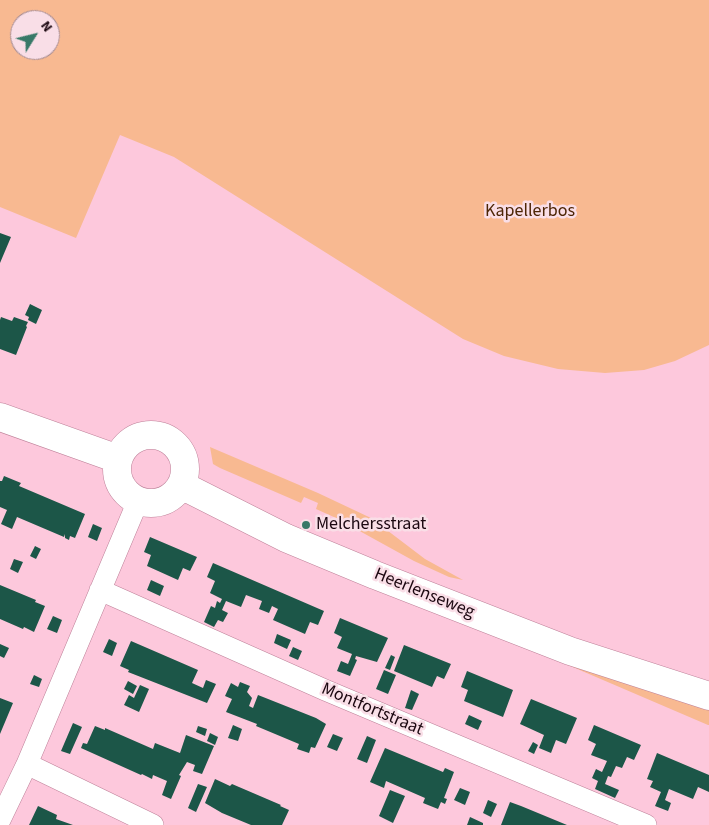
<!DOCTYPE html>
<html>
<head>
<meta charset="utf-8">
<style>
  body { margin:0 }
  #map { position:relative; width:709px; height:825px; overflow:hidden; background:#fdc8dc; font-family:"Source Sans 3",sans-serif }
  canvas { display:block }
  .north { position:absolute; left:10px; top:10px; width:50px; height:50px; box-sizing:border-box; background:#f9dee7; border:1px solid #a08891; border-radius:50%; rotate:54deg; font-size:14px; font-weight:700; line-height:20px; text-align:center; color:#1b0710 }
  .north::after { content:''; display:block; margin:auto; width:18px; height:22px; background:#387968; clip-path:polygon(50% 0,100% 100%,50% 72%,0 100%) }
</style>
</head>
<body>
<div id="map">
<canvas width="709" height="825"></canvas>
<div class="north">N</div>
</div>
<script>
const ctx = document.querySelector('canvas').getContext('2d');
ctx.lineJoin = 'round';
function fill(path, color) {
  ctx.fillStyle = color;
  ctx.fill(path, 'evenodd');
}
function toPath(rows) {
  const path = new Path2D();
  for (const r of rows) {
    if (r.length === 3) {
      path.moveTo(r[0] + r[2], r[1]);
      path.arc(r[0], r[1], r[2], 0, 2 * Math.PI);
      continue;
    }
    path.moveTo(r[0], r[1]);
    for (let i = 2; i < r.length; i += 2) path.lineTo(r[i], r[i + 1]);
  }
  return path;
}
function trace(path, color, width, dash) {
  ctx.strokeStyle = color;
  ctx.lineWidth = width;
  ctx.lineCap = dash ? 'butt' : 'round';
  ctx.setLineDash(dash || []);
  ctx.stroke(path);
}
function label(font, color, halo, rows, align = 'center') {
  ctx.font = font + ' "Source Sans 3",sans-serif';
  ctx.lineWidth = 5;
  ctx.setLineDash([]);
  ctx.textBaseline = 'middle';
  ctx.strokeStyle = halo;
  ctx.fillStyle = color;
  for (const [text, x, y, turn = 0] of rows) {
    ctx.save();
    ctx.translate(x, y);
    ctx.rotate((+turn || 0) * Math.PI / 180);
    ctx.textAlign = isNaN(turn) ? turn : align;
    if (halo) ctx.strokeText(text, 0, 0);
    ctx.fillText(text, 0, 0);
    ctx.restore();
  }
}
const green = toPath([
  [0,0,709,0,709,345,675,361,644,370,605,373,558,369,504,356,463,339,174,157,120,135,76,238,0,207],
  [20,20,50,20,50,50,20,50],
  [210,447,318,493,371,518,425,559,463,580,449,577,414,561,336,518,316,509,318,503,304,497,301,503,220,468,213,464],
  [491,632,709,706,709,725,708,725]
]);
const building = toPath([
  [0,233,11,237,0,263],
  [30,304,42,310,36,324,28,320,29,317,25,315],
  [1,317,12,321,14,317,28,322,26,326,27,327,16,355,0,349,0,320],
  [4,476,21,483,19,486,85,514,75,538,70,536,69,540,65,538,65,534,64,537,17,517,12,529,1,524,7,510,0,507,0,481,2,481],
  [93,524,102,528,97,541,88,537],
  [150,537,197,557,190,571,183,568,178,580,147,566,151,555,144,552],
  [35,546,41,549,36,559,30,556],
  [14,559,23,562,18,573,10,569],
  [213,563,324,611,318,625,310,622,305,634,273,620,278,609,272,606,269,613,259,609,262,601,246,595,241,607,226,601,222,610,228,613,223,622,218,620,214,627,204,622,211,606,215,608,217,601,220,603,222,599,210,593,215,581,207,577],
  [151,580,164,586,160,596,147,590],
  [0,585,36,600,35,602,45,606,34,632,24,627,23,629,0,619],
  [53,616,62,620,57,633,47,629],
  [340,618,388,638,377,662,356,656,355,659,357,660,350,676,337,671,341,661,348,664,352,654,337,648,342,637,334,633],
  [277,634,291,640,287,649,274,643],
  [109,639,117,643,112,656,103,652],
  [131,641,198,670,192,683,203,688,206,680,216,684,207,703,128,672,129,670,120,666],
  [0,644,9,648,4,658,0,656],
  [404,645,451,664,444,679,437,676,432,687,394,671],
  [293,647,302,651,298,660,289,656],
  [391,655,395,657,390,670,385,668],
  [384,670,396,675,388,694,376,689],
  [467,671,513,690,503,717,464,701,468,690,461,687],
  [34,675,42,679,39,687,30,684],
  [128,681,137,686,133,694,124,689],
  [240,682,250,686,247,692,252,698,249,706,253,708,258,695,316,718,326,724,315,748,311,747,309,753,297,749,299,744,256,726,257,724,226,712,232,699,225,696,231,683,238,687],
  [140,685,149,689,139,712,124,705,129,695,134,698],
  [411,690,419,694,412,710,405,708],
  [0,698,13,703,0,734],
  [531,699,577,718,566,744,556,740,551,753,539,748,544,735,520,724],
  [469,715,482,721,478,730,465,724],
  [73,723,82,727,70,754,61,751],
  [233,725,242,729,238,741,228,738],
  [594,725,641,745,634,760,627,757,622,768,616,766,611,777,608,776,605,784,619,790,615,798,595,789,598,781,592,778,596,769,602,772,607,761,591,755,596,744,588,740],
  [95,726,105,730,105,728,153,749,155,743,180,753,186,735,214,746,202,774,193,771,195,765,187,762,179,775,181,776,171,799,162,795,167,781,153,775,152,779,142,774,141,775,81,748,83,743,87,744],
  [198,726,207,729,205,736,196,732],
  [210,733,218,737,215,745,207,741],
  [333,734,343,738,337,751,327,747],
  [367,736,376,740,367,763,357,759],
  [533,742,538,745,534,754,528,751],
  [385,748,443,772,445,768,454,772,444,798,447,799,445,804,441,802,438,809,423,803,425,798,386,781,384,788,370,782],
  [657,753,709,775,709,792,698,787,693,799,669,789,665,800,671,803,668,811,655,806,661,792,650,787,653,781,647,779],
  [215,779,230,786,232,784,281,805,280,806,289,810,282,825,251,825,222,813,205,803],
  [198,784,207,787,196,812,188,808],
  [460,788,470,792,465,805,454,800],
  [390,790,405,796,393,823,379,816],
  [488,800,497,804,491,817,483,813],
  [510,802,521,806,567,825,501,825],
  [38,806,57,815,56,819,73,825,29,825],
  [470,817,483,823,483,825,467,825]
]);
const street = toPath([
  [100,590,325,690,646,825],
  [27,764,153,825],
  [0,820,27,764,138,501]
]);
const secondary = toPath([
  [0,417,118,459],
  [151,469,34],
  [181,485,286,538,375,575,570,651,709,696]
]);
const markers = [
  [306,525,5,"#387968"]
];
const parkNames = [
  ["Kapellerbos",530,212]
];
const poiNames = [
  ["Melchersstraat",316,525]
];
const streetNames = [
  ["Heerlenseweg",424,594,22],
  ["Montfortstraat",372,710,23]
];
fill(green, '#f8b991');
fill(building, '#1c5648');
trace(street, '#be8199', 22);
trace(secondary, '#be8199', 29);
trace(street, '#fff', 21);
trace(secondary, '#fff', 28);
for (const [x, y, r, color] of markers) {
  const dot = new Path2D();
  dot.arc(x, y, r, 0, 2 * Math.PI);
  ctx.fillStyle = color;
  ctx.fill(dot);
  trace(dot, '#f9dee7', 2);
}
label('18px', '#4d2505', '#f9dee7', parkNames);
label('18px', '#1b0710', '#f9dee7', poiNames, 'left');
label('18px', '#1b0710', '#f9dee7', streetNames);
</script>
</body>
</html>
